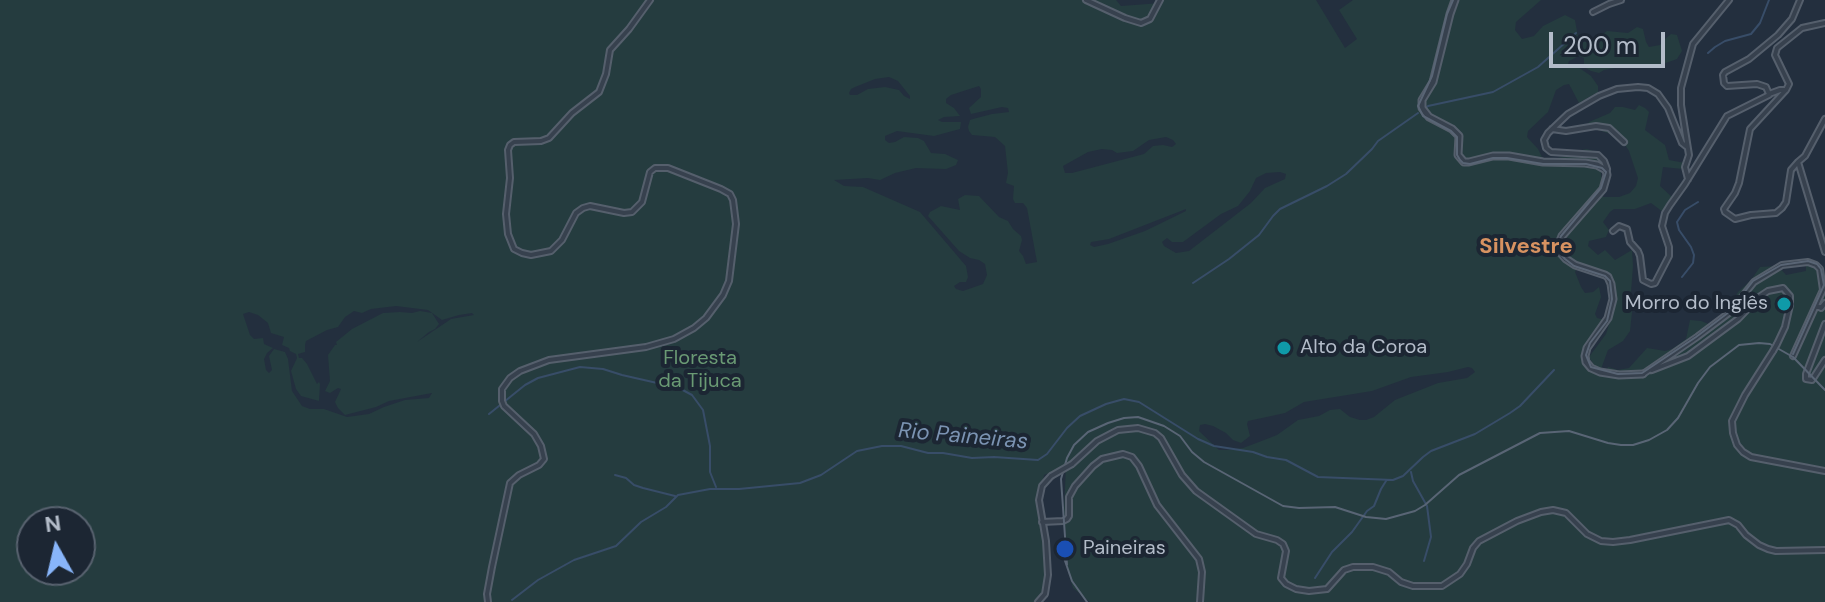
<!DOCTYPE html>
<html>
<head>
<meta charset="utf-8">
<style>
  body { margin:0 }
  #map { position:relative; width:1825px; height:602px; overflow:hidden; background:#232f3e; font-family:"DM Sans",sans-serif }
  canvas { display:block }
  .north { position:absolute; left:16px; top:506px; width:80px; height:80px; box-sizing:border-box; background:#1c2633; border:2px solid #58626f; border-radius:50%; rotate:352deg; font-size:22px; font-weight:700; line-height:32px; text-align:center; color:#b3bcc9 }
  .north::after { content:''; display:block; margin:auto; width:28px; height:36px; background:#88b5fa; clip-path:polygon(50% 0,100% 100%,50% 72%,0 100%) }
  .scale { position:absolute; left:1549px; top:32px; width:116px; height:36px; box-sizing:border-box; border:4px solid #b3bcc9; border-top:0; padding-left:10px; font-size:24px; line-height:28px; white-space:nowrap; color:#b3bcc9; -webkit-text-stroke:6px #1c2633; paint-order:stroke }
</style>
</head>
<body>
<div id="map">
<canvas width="1825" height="602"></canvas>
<div class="north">N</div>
<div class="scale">200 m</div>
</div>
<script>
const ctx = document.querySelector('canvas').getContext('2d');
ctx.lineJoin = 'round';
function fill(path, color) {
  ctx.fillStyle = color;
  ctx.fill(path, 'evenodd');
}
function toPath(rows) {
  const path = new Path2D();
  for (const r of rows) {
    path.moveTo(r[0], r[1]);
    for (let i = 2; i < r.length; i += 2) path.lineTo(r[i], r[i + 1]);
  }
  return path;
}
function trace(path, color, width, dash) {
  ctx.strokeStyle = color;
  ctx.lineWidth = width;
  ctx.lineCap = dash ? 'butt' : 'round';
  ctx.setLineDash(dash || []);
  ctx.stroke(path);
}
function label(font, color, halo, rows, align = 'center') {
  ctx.font = font + ' "DM Sans",sans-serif';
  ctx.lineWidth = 8;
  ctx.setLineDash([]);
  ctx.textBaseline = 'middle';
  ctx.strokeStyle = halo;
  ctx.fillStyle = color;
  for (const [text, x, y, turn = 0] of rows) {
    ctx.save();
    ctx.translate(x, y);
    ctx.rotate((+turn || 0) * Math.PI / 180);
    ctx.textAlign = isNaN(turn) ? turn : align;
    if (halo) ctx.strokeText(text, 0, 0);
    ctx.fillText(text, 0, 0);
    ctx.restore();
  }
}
const green = toPath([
  [0,0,1116,0,1121,6,1161,3,1164,0,1316,0,1345,48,1357,39,1339,10,1353,0,1541,0,1516,22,1515,30,1522,39,1534,36,1543,26,1565,15,1575,20,1578,37,1582,42,1592,42,1607,31,1628,33,1637,27,1643,29,1646,42,1649,47,1660,45,1665,39,1671,34,1677,35,1682,51,1677,59,1663,64,1638,64,1604,70,1599,73,1591,71,1584,67,1584,58,1579,56,1569,61,1568,64,1578,67,1591,76,1598,86,1598,92,1579,103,1569,84,1564,85,1556,90,1548,112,1528,131,1527,137,1538,149,1542,157,1547,160,1567,156,1577,151,1587,149,1593,151,1599,156,1602,182,1601,190,1603,197,1619,197,1630,193,1636,186,1638,178,1629,151,1620,137,1595,129,1588,125,1589,122,1610,113,1615,107,1623,107,1635,110,1639,105,1645,108,1649,112,1645,130,1665,145,1669,160,1685,163,1683,169,1663,167,1660,186,1672,197,1663,212,1651,203,1635,209,1614,209,1610,212,1603,222,1609,230,1606,237,1589,241,1588,246,1598,255,1605,250,1615,260,1632,250,1633,266,1631,292,1633,303,1630,331,1623,341,1608,350,1601,369,1596,368,1589,357,1606,334,1615,306,1615,297,1610,276,1604,270,1578,266,1575,272,1581,287,1585,293,1593,292,1599,287,1601,297,1595,314,1597,318,1605,320,1585,359,1587,366,1593,373,1598,375,1605,376,1608,367,1618,370,1629,368,1647,348,1665,351,1672,349,1686,339,1690,320,1701,321,1711,325,1726,314,1738,292,1751,280,1760,267,1778,266,1786,275,1806,271,1806,265,1820,269,1825,292,1825,602,1090,602,1073,588,1068,572,1064,511,1066,466,1044,475,1041,494,1049,563,1044,589,1036,602,0,602],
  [889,77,898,81,910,96,910,99,904,96,899,90,885,87,868,89,857,95,850,95,849,93,851,89,855,87,875,79],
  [979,86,981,89,981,97,969,108,971,114,1002,107,1008,108,1009,112,992,114,973,119,970,120,968,127,969,131,972,135,995,137,1005,146,1008,173,1006,183,1014,186,1013,199,1015,203,1023,203,1027,208,1037,262,1026,264,1023,256,1019,251,1022,240,1021,236,1013,229,1008,221,999,217,979,196,965,195,958,199,960,210,941,206,930,212,928,216,959,251,970,258,979,260,985,264,987,275,983,284,963,291,956,289,954,286,960,282,966,282,968,277,966,266,920,212,863,187,844,186,834,180,868,178,880,180,895,173,916,168,946,169,956,165,958,160,945,154,931,153,924,141,918,138,904,137,895,142,889,143,885,140,885,136,897,131,934,136,960,129,961,122,942,122,938,120,944,117,960,116,954,108,946,103,946,99,951,95],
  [1166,137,1173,140,1176,144,1172,147,1163,145,1153,146,1144,154,1072,173,1065,173,1063,166,1088,152,1102,149,1112,150,1117,153,1133,151,1149,140],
  [1280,172,1286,174,1285,179,1265,188,1251,203,1189,251,1176,253,1164,246,1162,242,1167,238,1172,242,1183,242,1221,214,1238,206,1250,191,1256,178,1266,173],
  [1186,209,1186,211,1145,231,1108,244,1094,247,1090,245,1091,242,1109,239],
  [396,306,428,310,442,320,459,315,472,313,474,315,451,319,417,342,429,332,435,329,439,324,432,313,420,311,412,313,400,312,383,313,352,329,336,342,337,345,335,345,328,355,330,381,325,391,330,393,338,388,341,389,335,402,338,408,345,415,376,407,389,401,432,393,429,398,405,400,384,407,369,414,347,417,324,409,310,409,302,406,292,391,288,359,285,352,274,349,269,356,272,370,269,373,266,370,264,359,267,353,273,348,264,344,263,338,254,339,250,335,243,314,249,312,258,315,268,323,271,333,284,337,282,345,289,348,290,351,296,354,297,358,291,371,296,389,301,396,319,401,320,384,319,382,317,384,307,364,302,358,299,358,298,354,305,352,305,345,306,341,327,330,338,327,345,317,354,311,362,313,371,309],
  [1468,367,1472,368,1475,372,1467,378,1438,383,1395,400,1374,417,1366,420,1360,420,1350,417,1340,409,1330,410,1319,416,1298,420,1277,435,1259,442,1243,448,1226,450,1219,450,1199,431,1200,425,1205,424,1213,426,1226,433,1233,440,1241,443,1250,436,1247,424,1248,421,1285,413,1304,402,1372,391,1411,377,1448,372],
  [32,522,80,522,80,570,32,570]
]);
const stream = toPath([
  [1708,53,1715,47,1725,41,1751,34,1760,23,1769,0],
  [1423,110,1428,106,1493,92,1538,67,1576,33],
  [1682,277,1693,263,1694,255,1691,247,1679,230,1677,222,1685,210,1698,202],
  [1193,283,1229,259,1259,235,1273,216,1280,209,1327,186,1346,174,1372,149,1378,141,1418,113],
  [489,414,525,385,538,378,580,367,603,369,622,375,679,388,692,395,703,410,710,446,710,472,716,487],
  [1411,472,1413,481,1427,506,1431,537,1424,561],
  [615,475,626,478,634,485,643,488,675,496],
  [1315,578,1332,552,1352,532,1367,511,1374,506,1381,489,1386,481],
  [512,600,538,580,574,560,616,546,641,522,666,507,678,495,710,489,739,489,800,483,821,475,857,451,882,446,901,446,928,453,943,453,972,458,994,457,1038,460,1047,454,1067,428,1080,416,1106,404,1124,399,1139,402,1198,439,1214,446,1253,452,1267,457,1286,460,1318,477,1393,480,1403,476,1423,457,1431,451,1475,434,1510,413,1520,406,1554,370]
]);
const minor = toPath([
  [1086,0,1125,18,1141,23,1150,19,1160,0],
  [1800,0,1792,19,1778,35,1749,59,1725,72,1723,75,1724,83,1727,86,1757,84,1766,87,1769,94,1780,90,1786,90,1750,129,1739,183,1735,193,1724,209,1725,212,1735,219,1751,215,1776,213,1782,208,1786,202,1791,170,1798,162,1825,252],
  [1593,12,1609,4,1621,0],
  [1786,90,1789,84,1775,55,1777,48,1802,28,1825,23],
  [1552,129,1566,131,1596,126,1609,128,1624,142],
  [1798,162,1805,156,1825,119],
  [1607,169,1604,161,1598,155,1551,152,1546,148,1544,140,1548,133,1568,114,1599,96,1617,89,1638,87,1648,88,1658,94,1668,108,1682,143,1687,147],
  [1688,179,1685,167,1689,155,1681,105,1681,88,1693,44,1729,0],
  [1613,231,1619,226,1627,229,1630,242,1638,251,1640,256,1643,280,1651,284,1655,283,1669,256,1669,247,1662,226,1665,213,1670,205,1685,184,1727,116,1769,95],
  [1817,306,1821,308,1825,303],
  [1825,324,1806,374,1806,379,1812,380,1825,360],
  [1773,351,1745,395,1732,421,1733,433,1737,445,1743,452,1751,457,1825,471],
  [1652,370,1688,356,1738,319,1759,297,1768,291,1783,288,1790,296,1790,305,1785,327,1777,344],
  [1643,374,1697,337,1729,313,1754,282,1782,265,1808,262,1816,265,1820,269,1823,290,1793,356],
  [1072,464,1097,441,1118,430,1138,428,1155,433,1161,438,1182,475,1196,491,1256,534,1277,540,1283,544,1286,551,1281,578,1286,584,1296,589,1309,591,1327,589,1344,570,1353,567,1373,567,1389,572,1401,582,1413,586,1442,586,1460,574,1467,564,1473,548,1479,541,1517,521,1541,512,1553,510,1566,513,1587,534,1601,541,1613,542,1630,540,1729,520,1738,525,1746,535,1759,545,1768,549,1776,551,1825,550],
  [1042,522,1063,521,1067,519,1069,516,1069,497,1075,486,1093,466,1102,459,1123,454,1132,457,1139,466,1157,505,1199,559,1202,572,1200,602],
  [488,602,487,594,492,567,510,483,519,475,539,465,544,459,541,446,534,434,504,406,502,401,502,389,510,378,520,371,549,360,646,347,674,339,694,328,706,318,723,295,729,281,736,224,733,200,730,194,721,189,668,168,655,168,650,172,642,202,632,212,624,213,590,206,583,208,576,213,562,240,551,251,531,255,522,253,514,249,508,234,506,214,510,178,508,150,510,145,514,142,541,141,549,138,572,113,599,92,606,74,610,50,629,29,650,0],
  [1038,602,1045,594,1048,575,1046,541,1039,500,1042,486,1051,476]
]);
const tertiary = toPath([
  [1455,0,1450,14,1433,82,1422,100,1422,108,1429,117,1452,129,1459,136,1458,155,1464,162,1469,162,1493,156,1509,156,1543,162,1585,163,1597,165,1606,170,1607,175,1603,189,1562,236,1558,246,1559,251,1566,259,1575,265,1605,275,1608,277,1611,284,1613,299,1608,318,1587,348,1585,356,1586,362,1591,368,1600,372,1619,375,1643,374]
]);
const tram = toPath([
  [1453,0,1447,14,1432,76,1418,106,1423,116,1451,131,1457,137,1457,155,1460,160,1463,163,1470,164,1493,158,1507,158,1543,164,1586,164,1602,168,1606,172,1601,188,1561,236,1557,246,1559,252,1565,259,1574,266,1605,276,1610,281,1612,299,1607,321,1590,343,1586,355,1591,367,1618,374,1642,373,1696,337,1729,312,1753,281,1781,265,1808,261,1817,264,1821,269,1824,285,1793,354],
  [1064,558,1072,581,1087,602],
  [1067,565,1061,479,1067,458,1074,445,1088,432,1108,423,1124,418,1138,417,1164,426,1180,436,1192,452,1204,462,1283,506,1299,508,1335,507,1366,517,1386,519,1415,511,1425,505,1459,475,1540,433,1569,431,1608,443,1621,445,1633,445,1649,440,1667,430,1678,418,1698,383,1710,367,1739,345,1759,343,1770,344,1793,357,1825,390]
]);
const minorBridge = toPath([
  [1773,351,1777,344],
  [1051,476,1072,464]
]);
const markers = [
  [1784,304,8,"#0f9aa8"],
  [1284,348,8,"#0f9aa8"],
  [1065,549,10,"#1a4fb4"]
];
const poiNames = [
  ["Morro do Inglês",1768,304,"right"],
  ["Alto da Coroa",1300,348],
  ["Paineiras",1083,549]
];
const parkNames = [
  ["Floresta",700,359],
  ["da Tijuca",700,382]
];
const neighbourhoodNames = [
  ["Silvestre",1526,247]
];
const waterNames = [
  ["Rio Paineiras",963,437,5]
];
fill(green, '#253c3f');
trace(stream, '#384d68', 2);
trace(minor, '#555f6c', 8);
trace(tertiary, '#555f6c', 9);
trace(minor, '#37414e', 4);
trace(tertiary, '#37414e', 5);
trace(tram, '#596575', 2);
trace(minorBridge, '#555f6c', 8, []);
trace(minorBridge, '#37414e', 4);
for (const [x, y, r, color] of markers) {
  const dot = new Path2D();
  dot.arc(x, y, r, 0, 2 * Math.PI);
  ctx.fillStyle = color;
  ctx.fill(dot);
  trace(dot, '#1c2633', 3);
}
label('20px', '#b3bcc9', '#1c2633', poiNames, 'left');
label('20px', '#6a9a74', '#1c2633', parkNames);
label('bold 22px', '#d79261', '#1c2633', neighbourhoodNames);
label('italic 22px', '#7b93b2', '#1c2633', waterNames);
</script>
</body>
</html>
